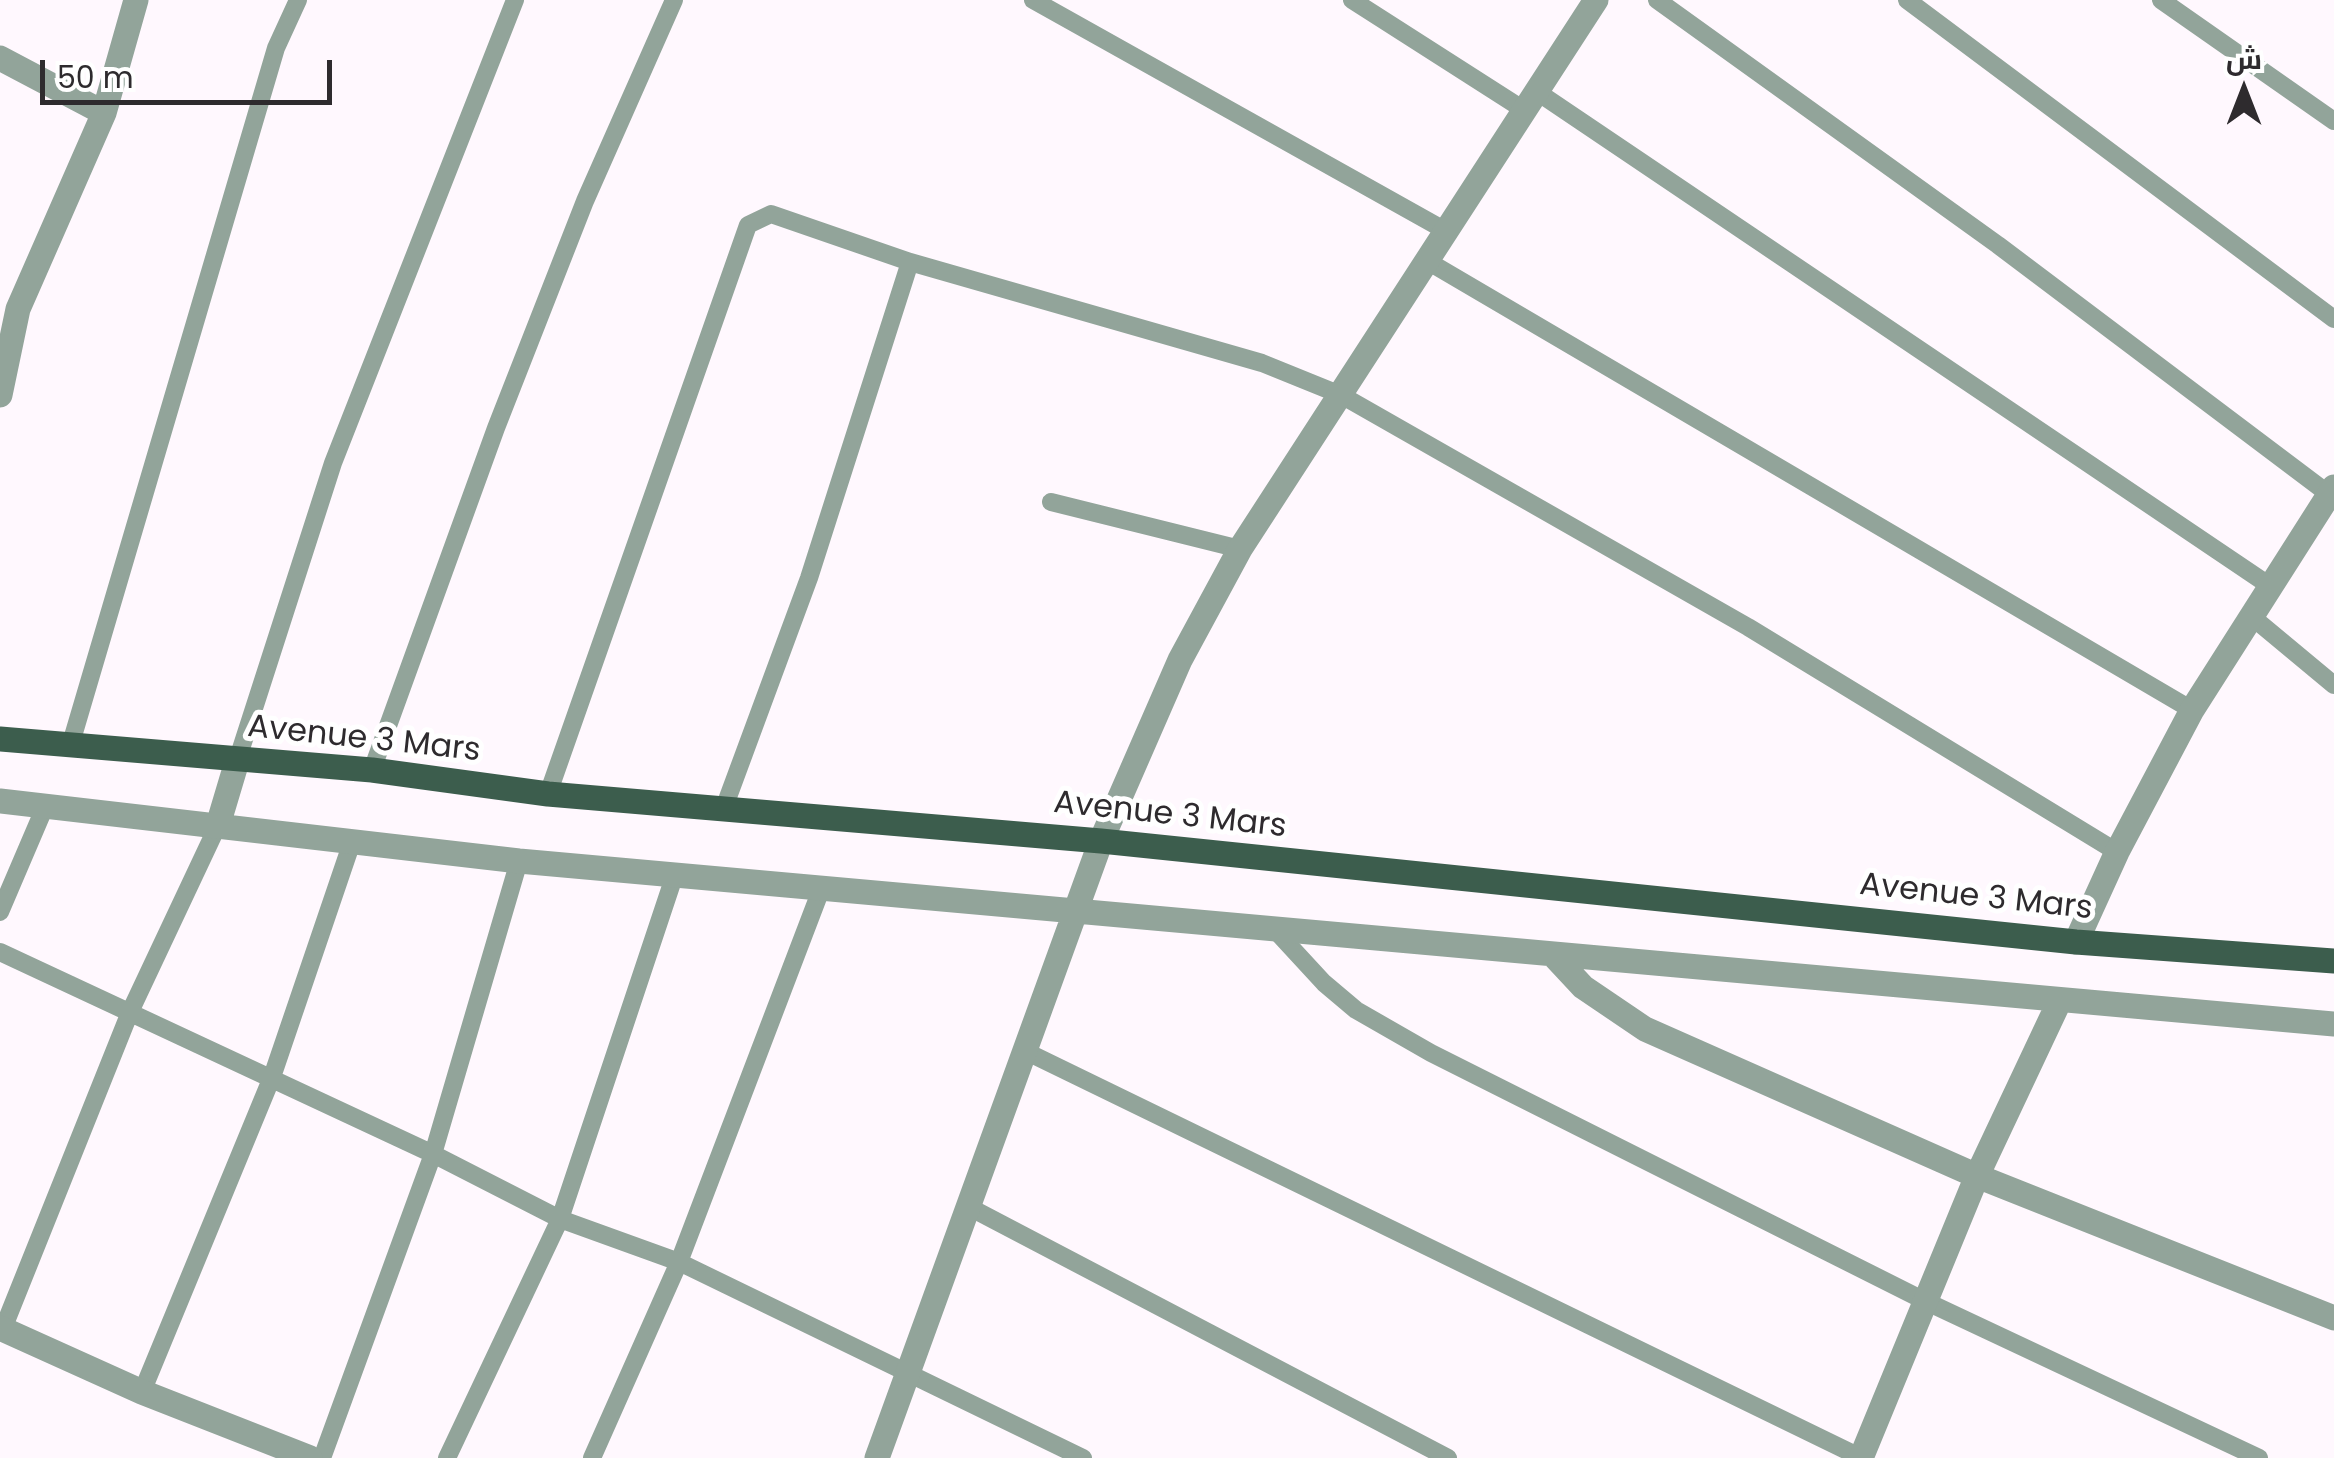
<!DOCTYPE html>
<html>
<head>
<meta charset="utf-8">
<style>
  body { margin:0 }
  #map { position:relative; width:2334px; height:1458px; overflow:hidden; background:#fff8fe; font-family:Poppins,Cairo,sans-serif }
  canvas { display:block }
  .north { position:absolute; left:2194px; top:40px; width:100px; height:100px; -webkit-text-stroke:8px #fff; paint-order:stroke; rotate:0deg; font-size:28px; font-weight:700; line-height:40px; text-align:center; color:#2e2b2e }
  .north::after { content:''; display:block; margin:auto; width:35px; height:45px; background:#2e2b2e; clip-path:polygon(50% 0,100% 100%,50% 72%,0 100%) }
  .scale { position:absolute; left:40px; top:60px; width:292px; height:45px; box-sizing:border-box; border:5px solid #2e2b2e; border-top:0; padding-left:12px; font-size:30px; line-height:35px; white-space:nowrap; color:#2e2b2e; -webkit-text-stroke:8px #fff; paint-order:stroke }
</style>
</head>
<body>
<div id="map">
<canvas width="2334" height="1458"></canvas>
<div class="north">ش</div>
<div class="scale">50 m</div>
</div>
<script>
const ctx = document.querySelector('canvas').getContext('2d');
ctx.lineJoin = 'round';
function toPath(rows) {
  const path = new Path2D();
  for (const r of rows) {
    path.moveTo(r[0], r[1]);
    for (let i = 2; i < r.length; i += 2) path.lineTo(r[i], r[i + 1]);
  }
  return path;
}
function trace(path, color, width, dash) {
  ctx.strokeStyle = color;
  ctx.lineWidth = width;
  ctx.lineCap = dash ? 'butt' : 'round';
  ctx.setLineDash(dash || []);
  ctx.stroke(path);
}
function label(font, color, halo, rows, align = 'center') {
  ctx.font = font + ' Poppins,sans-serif';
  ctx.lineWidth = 10;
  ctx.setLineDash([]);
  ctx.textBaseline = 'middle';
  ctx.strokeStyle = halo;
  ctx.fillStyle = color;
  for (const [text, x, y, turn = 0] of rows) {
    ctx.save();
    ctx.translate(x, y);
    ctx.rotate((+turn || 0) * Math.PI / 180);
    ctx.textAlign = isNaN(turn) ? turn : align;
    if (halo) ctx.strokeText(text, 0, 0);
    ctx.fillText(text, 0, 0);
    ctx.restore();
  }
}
const service = toPath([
  [1033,0,1446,231],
  [1352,0,1524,110],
  [1657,0,1998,245,2334,498],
  [1907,0,2334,319],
  [2161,0,2334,121],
  [1536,91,2270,586],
  [1429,262,2192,710],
  [1051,502,1240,549],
  [2251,616,2334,685],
  [71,743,276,48,298,0],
  [238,758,333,463,515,0],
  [372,770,496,428,585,201,674,0],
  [548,794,748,225,771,214,910,262,1262,363,1341,395,1748,627,2117,852],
  [724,808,809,578,910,262],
  [0,912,44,809],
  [1276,931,1324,983,1356,1010,1431,1053,1925,1301,2259,1458],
  [0,952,433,1154,560,1219,679,1262,1083,1458],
  [1025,1051,1862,1458],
  [971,1208,1448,1458],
  [3,1329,130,1012,218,825],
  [142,1392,272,1077,353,839],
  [322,1458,433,1154,519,861],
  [447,1458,560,1219,675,874],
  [592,1458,679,1262,822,887]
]);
const minor = toPath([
  [0,58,104,113],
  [0,395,18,309,104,113,136,0],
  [0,801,519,861,2334,1024],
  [218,825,238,758],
  [2076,942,2117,852,2192,710,2334,487],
  [1555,957,1583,987,1645,1029,1977,1176,2334,1318],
  [877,1458,1101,841,1180,660,1240,549,1596,0],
  [1861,1458,1977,1176,2059,1002]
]);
const tertiary = toPath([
  [0,1328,142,1392,310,1458]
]);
const primary = toPath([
  [0,739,372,770,548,794,1101,841,2076,942,2334,961]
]);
const streetNames = [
  ["Avenue 3 Mars",364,740,6],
  ["Avenue 3 Mars",1170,816,6],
  ["Avenue 3 Mars",1976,898,6]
];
trace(service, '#92a49a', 18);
trace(minor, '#92a49a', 25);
trace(tertiary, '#92a49a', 25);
trace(primary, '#3c5d4d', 25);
label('32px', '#2e2b2e', '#fff', streetNames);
</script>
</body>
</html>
